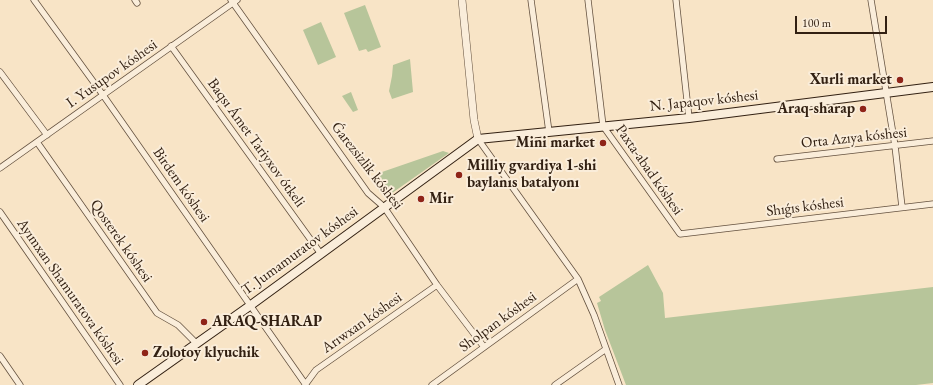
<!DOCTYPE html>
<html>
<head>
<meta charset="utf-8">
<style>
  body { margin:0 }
  #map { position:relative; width:933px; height:385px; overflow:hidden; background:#f8e4c6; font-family:"EB Garamond",serif }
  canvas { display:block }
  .scale { position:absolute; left:795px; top:16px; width:92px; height:18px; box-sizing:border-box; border:2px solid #322012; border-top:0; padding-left:5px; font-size:12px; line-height:14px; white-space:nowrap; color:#322012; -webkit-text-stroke:3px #faedda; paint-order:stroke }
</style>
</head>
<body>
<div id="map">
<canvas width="933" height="385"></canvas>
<div class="scale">100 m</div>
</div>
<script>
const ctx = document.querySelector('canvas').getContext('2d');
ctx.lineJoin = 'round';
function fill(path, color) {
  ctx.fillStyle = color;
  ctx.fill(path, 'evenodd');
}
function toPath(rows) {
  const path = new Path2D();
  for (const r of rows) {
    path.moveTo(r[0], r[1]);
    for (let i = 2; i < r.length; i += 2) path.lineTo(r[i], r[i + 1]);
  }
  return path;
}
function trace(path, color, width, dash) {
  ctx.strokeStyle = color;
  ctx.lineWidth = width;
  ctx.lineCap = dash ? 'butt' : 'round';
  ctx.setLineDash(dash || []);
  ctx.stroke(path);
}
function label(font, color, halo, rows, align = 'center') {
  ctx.font = font + ' "EB Garamond",serif';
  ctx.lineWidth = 4;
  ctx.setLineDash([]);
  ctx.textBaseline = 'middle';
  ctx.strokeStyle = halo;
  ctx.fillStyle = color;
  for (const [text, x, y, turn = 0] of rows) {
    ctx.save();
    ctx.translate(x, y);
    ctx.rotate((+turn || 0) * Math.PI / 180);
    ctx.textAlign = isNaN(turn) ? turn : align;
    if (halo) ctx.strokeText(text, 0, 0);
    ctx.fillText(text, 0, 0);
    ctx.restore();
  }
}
const green = toPath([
  [365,5,381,47,368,52,366,49,359,51,344,13],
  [321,22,336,57,318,65,303,30],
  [410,59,413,92,392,99,389,91,392,76,393,65],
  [351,92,358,110,353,112,342,96],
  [443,151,449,153,385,198,379,191,377,185,377,176,382,172],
  [648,265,663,293,665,318,933,287,933,383,916,385,626,385,605,330,597,303,601,301,599,297]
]);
const minor = toPath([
  [34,0,103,95,306,385],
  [135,0,137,3],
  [231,0,368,193,384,207,437,285,484,347],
  [531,0,549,132],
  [588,0,603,126,680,234,933,204],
  [676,0,689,118],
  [871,0,895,146,902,207],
  [171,46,321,254],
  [0,72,47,135],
  [478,139,578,279,594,315,619,385],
  [37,142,157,313,178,325,196,343],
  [777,159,933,141],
  [0,168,237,0],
  [0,212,120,385],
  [0,356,20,385],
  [305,385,316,370,437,285],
  [432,385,578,279],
  [555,385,606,349]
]);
const tertiary = toPath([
  [462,0,474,120,478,139]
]);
const secondary = toPath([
  [138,385,251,305,478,139,689,118,933,87]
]);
const markers = [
  [900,80,4,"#8f2418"],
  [863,109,4,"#8f2418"],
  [603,143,4,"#8f2418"],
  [459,175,4,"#8f2418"],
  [421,199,4,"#8f2418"],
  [204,322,4,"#8f2418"],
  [145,353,4,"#8f2418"]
];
const streetNames = [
  ["I. Yusupov kóshesi",112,74,-35],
  ["N. Japaqov kóshesi",704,101,-6],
  ["Orta Azıya kóshesi",854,138,-6],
  ["Baqsı Ámet Tariyxov ótkeli",256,143,54],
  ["Ǵarezsizlik kóshesi",367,166,52],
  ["Paxta-abad kóshesi",649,170,55],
  ["Birdem kóshesi",181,185,55],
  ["Shıǵıs kóshesi",805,207,-7],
  ["Qosterek kóshesi",121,241,55],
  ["T. Jumamuratov kóshesi",300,251,-36],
  ["Ayımxan Shamuratova kóshesi",70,292,55],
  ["Sholpan kóshesi",498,322,-36],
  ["Arıwxan kóshesi",362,323,-35]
];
const poiNames = [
  ["Xurli market",892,80,"right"],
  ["Araq-sharap",855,109,"right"],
  ["Mini market",595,143,"right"],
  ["Milliy gvardiya 1-shi",467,166],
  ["baylanıs batalyonı",467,183],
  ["Mir",429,199],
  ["ARAQ-SHARAP",212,322],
  ["Zolotoy klyuchik",153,353]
];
fill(green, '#b7c59a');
trace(minor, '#64513f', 7);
trace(tertiary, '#64513f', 8);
trace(secondary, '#322012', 10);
trace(minor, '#faedda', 5.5);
trace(tertiary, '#faedda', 7);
trace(secondary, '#faedda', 8);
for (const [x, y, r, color] of markers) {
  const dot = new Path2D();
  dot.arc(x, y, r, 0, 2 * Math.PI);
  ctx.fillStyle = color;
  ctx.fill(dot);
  trace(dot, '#faedda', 1.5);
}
label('15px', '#322012', '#faedda', streetNames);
label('bold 15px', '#322012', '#faedda', poiNames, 'left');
</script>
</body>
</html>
